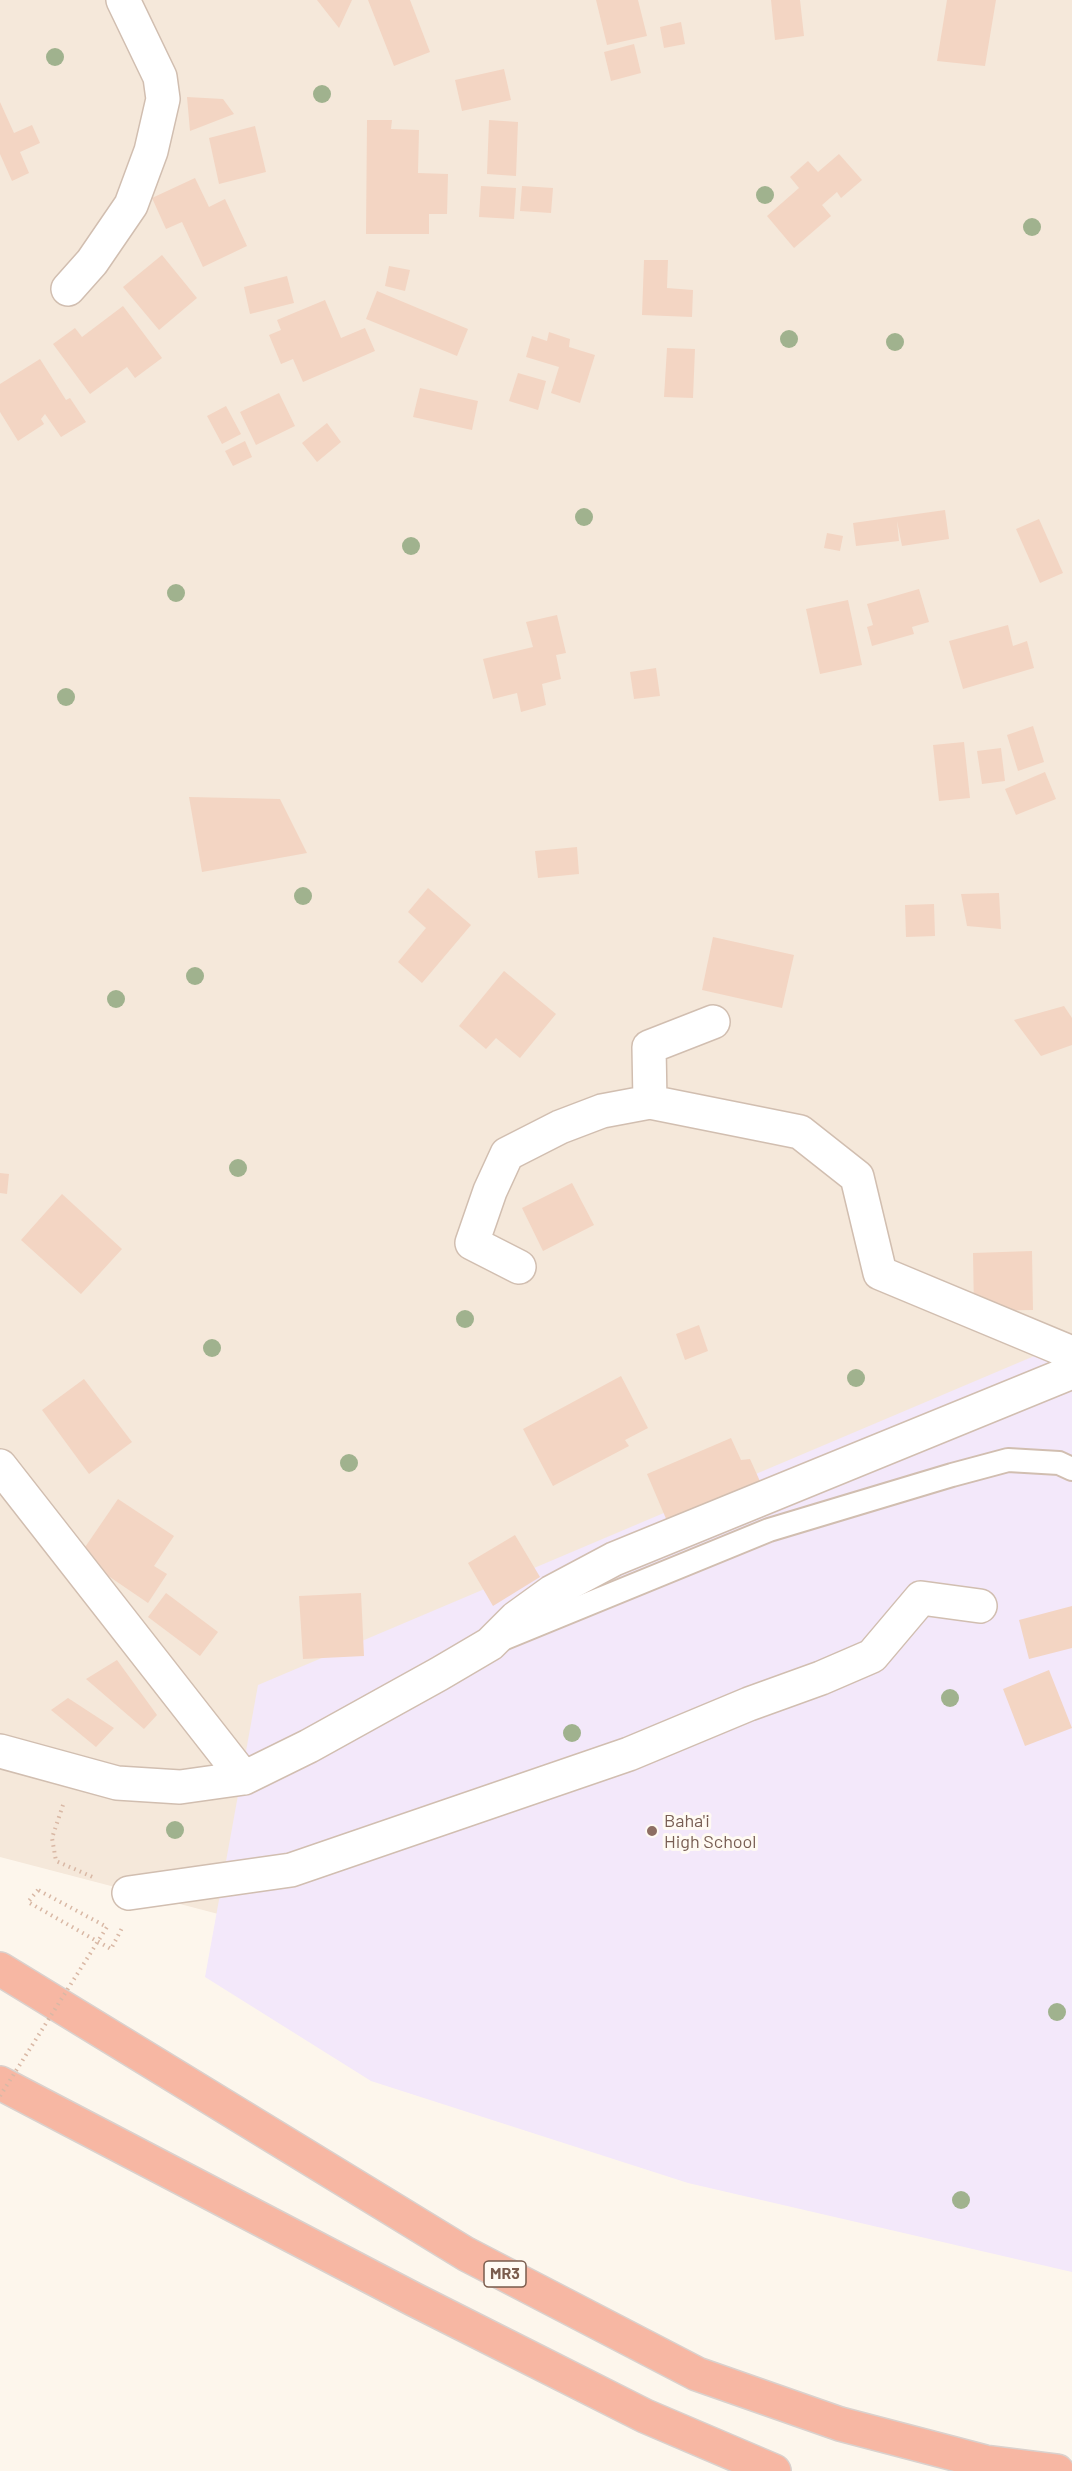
<!DOCTYPE html>
<html>
<head>
<meta charset="utf-8">
<style>
  body { margin:0 }
  canvas { display:block; background:#fdf6ec }
</style>
</head>
<body>
<canvas width="1072" height="2471"></canvas>
<script>
const ctx = document.querySelector('canvas').getContext('2d');
ctx.lineJoin = 'round';
function fill(path, color) {
  ctx.fillStyle = color;
  ctx.fill(path, 'evenodd');
}
function toPath(rows) {
  const path = new Path2D();
  for (const r of rows) {
    path.moveTo(r[0], r[1]);
    for (let i = 2; i < r.length; i += 2) path.lineTo(r[i], r[i + 1]);
  }
  return path;
}
function trace(path, color, width, dash) {
  ctx.strokeStyle = color;
  ctx.lineWidth = width;
  ctx.lineCap = dash ? 'butt' : 'round';
  ctx.setLineDash(dash || []);
  ctx.stroke(path);
}
function label(font, color, halo, rows, align = 'center') {
  ctx.font = font + ' Barlow,sans-serif';
  ctx.lineWidth = 6;
  ctx.setLineDash([]);
  ctx.textBaseline = 'middle';
  ctx.strokeStyle = halo;
  ctx.fillStyle = color;
  for (const [text, x, y, turn = 0] of rows) {
    ctx.save();
    ctx.translate(x, y);
    ctx.rotate((+turn || 0) * Math.PI / 180);
    ctx.textAlign = isNaN(turn) ? turn : align;
    if (halo) ctx.strokeText(text, 0, 0);
    ctx.fillText(text, 0, 0);
    ctx.restore();
  }
}
const residential = toPath([
  [0,0,1072,0,1072,2137,0,1857]
]);
const education = toPath([
  [1072,1340,1072,2272,688,2183,371,2081,205,1977,258,1685]
]);
const building = toPath([
  [317,0,352,0,339,28],
  [368,0,410,0,430,52,394,66],
  [596,0,638,0,647,36,607,45],
  [771,0,800,0,804,36,775,40],
  [947,0,996,0,985,66,937,61],
  [681,22,685,44,664,48,660,27],
  [634,44,641,73,611,81,604,52],
  [504,69,511,100,462,111,455,80],
  [187,97,223,99,234,114,190,131],
  [0,102,14,133,32,125,40,143,20,152,29,173,12,181,0,154],
  [367,120,392,120,391,129,419,130,418,173,448,174,447,214,429,214,429,234,366,234],
  [489,120,518,122,516,176,487,174],
  [255,126,266,172,219,184,209,138],
  [839,154,862,180,841,198,837,192,822,205,831,216,794,248,767,216,799,188,790,177,808,161,818,172],
  [195,178,209,207,225,199,247,246,203,267,182,222,166,229,152,198],
  [481,186,516,188,514,219,479,217],
  [522,186,553,188,551,213,520,211],
  [162,255,197,298,159,330,123,287],
  [644,260,668,260,667,288,693,290,692,317,642,315],
  [389,266,410,270,405,291,385,286],
  [287,276,294,303,250,314,244,287],
  [377,291,468,329,457,356,366,319],
  [325,300,341,338,365,328,375,351,303,382,293,359,281,364,269,335,281,330,277,320],
  [123,306,162,358,135,378,127,367,90,394,53,344,75,328,82,337],
  [549,332,570,339,569,347,595,355,580,403,551,393,559,367,526,357,532,336,547,341],
  [667,348,695,349,693,398,664,397],
  [40,359,66,400,70,398,86,422,61,437,45,414,41,419,44,424,18,441,0,412,0,384],
  [518,373,546,381,538,410,509,401],
  [420,388,478,401,472,430,413,417],
  [279,393,295,426,256,445,240,412],
  [226,406,241,434,222,444,207,416],
  [327,423,341,442,317,462,302,443],
  [245,441,252,457,233,466,225,451],
  [945,510,949,539,902,546,897,521,899,541,856,546,853,523],
  [1039,519,1063,573,1040,583,1016,529],
  [827,533,843,536,840,551,824,548],
  [919,589,929,622,912,627,914,634,872,646,867,627,873,625,867,604],
  [848,600,862,665,820,674,806,609],
  [557,615,566,653,556,655,561,679,542,684,546,705,521,712,517,693,493,699,483,659,533,647,526,622],
  [1008,625,1013,646,1027,641,1034,668,963,689,949,641],
  [656,668,660,696,634,699,630,672],
  [1033,726,1044,762,1018,771,1007,735],
  [964,742,970,798,939,801,933,745],
  [1001,748,1005,781,982,784,977,751],
  [1045,772,1056,799,1016,815,1005,789],
  [189,797,280,799,307,853,202,872],
  [577,847,579,874,538,878,535,851],
  [428,888,471,925,422,983,398,962,426,928,408,912],
  [999,893,1001,929,967,926,961,894],
  [934,904,935,936,906,937,905,905],
  [713,937,794,955,782,1008,702,990],
  [504,971,556,1014,520,1058,496,1038,486,1049,459,1026],
  [1064,1006,1072,1018,1072,1045,1041,1056,1014,1020],
  [0,1173,9,1174,7,1194,0,1193],
  [572,1183,594,1225,543,1251,522,1208],
  [62,1194,122,1249,81,1294,21,1240],
  [1032,1251,1033,1310,974,1311,973,1253],
  [699,1325,708,1351,685,1360,676,1334],
  [621,1376,648,1428,625,1440,629,1446,553,1486,523,1429],
  [84,1379,132,1442,89,1474,42,1410],
  [731,1438,741,1460,750,1459,763,1488,670,1528,647,1474],
  [118,1499,174,1536,154,1566,167,1574,148,1603,79,1556],
  [515,1535,540,1577,493,1606,468,1563],
  [166,1593,218,1632,200,1656,148,1617],
  [361,1593,364,1656,303,1659,299,1596],
  [1072,1606,1072,1648,1029,1659,1019,1620],
  [117,1660,157,1715,144,1729,86,1679],
  [1049,1670,1072,1728,1025,1746,1003,1689],
  [68,1698,114,1728,96,1747,51,1710]
]);
const path = toPath([
  [63,1805,52,1838,56,1861,95,1878],
  [38,1890,28,1902,111,1949,122,1928]
]);
const lane = toPath([
  [505,1638,769,1530,952,1475,1008,1460,1059,1463,1072,1469]
]);
const street = toPath([
  [68,289,92,262,131,205,151,151,163,99,160,77,123,0],
  [713,1022,649,1047,650,1102,800,1132,857,1177,880,1273,1072,1353],
  [519,1267,472,1243,490,1191,507,1154,560,1127,602,1111,650,1102],
  [0,1466,244,1778],
  [0,1751,117,1783,180,1787,244,1778,309,1746,439,1674,490,1644,516,1618,552,1592,614,1559,1072,1372],
  [129,1893,291,1870,629,1754,749,1704,821,1678,872,1656,921,1598,980,1606]
]);
const highway = toPath([
  [0,1969,466,2254,697,2374,840,2424,985,2462,1057,2471],
  [0,2083,413,2299,645,2416,774,2471]
]);
const pathBridge = toPath([
  [0,2096,107,1927,38,1890]
]);
const trees = [
  [55,57],
  [322,94],
  [765,195],
  [1032,227],
  [789,339],
  [895,342],
  [584,517],
  [411,546],
  [176,593],
  [66,697],
  [303,896],
  [195,976],
  [116,999],
  [238,1168],
  [465,1319],
  [212,1348],
  [856,1378],
  [349,1463],
  [950,1698],
  [572,1733],
  [175,1830],
  [1057,2012],
  [961,2200]
];
const markers = [
  [652,1831,6,"#8d6e63"]
];
const shields = [
  [505,2274,42]
];
const shieldNames = [
  ["MR3",505,2274]
];
const educationNames = [
  ["Baha'i",664,1821],
  ["High School",664,1842]
];
fill(residential, '#f5e8da');
fill(education, '#f3e8fa');
fill(building, '#f3d5c3');
trace(lane, '#d1beb0', 26);
trace(street, '#d1beb0', 36);
trace(highway, '#dad1cd', 36);
trace(path, '#d9b8a5', 4, [1.5, 4.5]);
trace(lane, '#fff', 22);
trace(street, '#fff', 33);
trace(highway, '#f7b7a3', 33);
trace(pathBridge, '#d9b8a5', 4, [1.5, 4.5]);
ctx.fillStyle = '#a0b28e';
for (const [x, y] of trees) {
  ctx.beginPath();
  ctx.arc(x, y, 9, 0, 2 * Math.PI);
  ctx.fill();
}
for (const [x, y, r, color] of markers) {
  const dot = new Path2D();
  dot.arc(x, y, r, 0, 2 * Math.PI);
  ctx.fillStyle = color;
  ctx.fill(dot);
  trace(dot, '#fffaf3', 2);
}
for (const [x, y, w] of shields) {
  const box = new Path2D();
  box.roundRect(x - w / 2, y - 13, w, 26, 4.5);
  ctx.fillStyle = '#fffaf3';
  ctx.fill(box);
  trace(box, '#7a5c4d', 1.5);
}
label('bold 16px', '#7a5c4d', null, shieldNames);
label('18px', '#785e54', '#fffaf3', educationNames, 'left');
</script>
</body>
</html>
